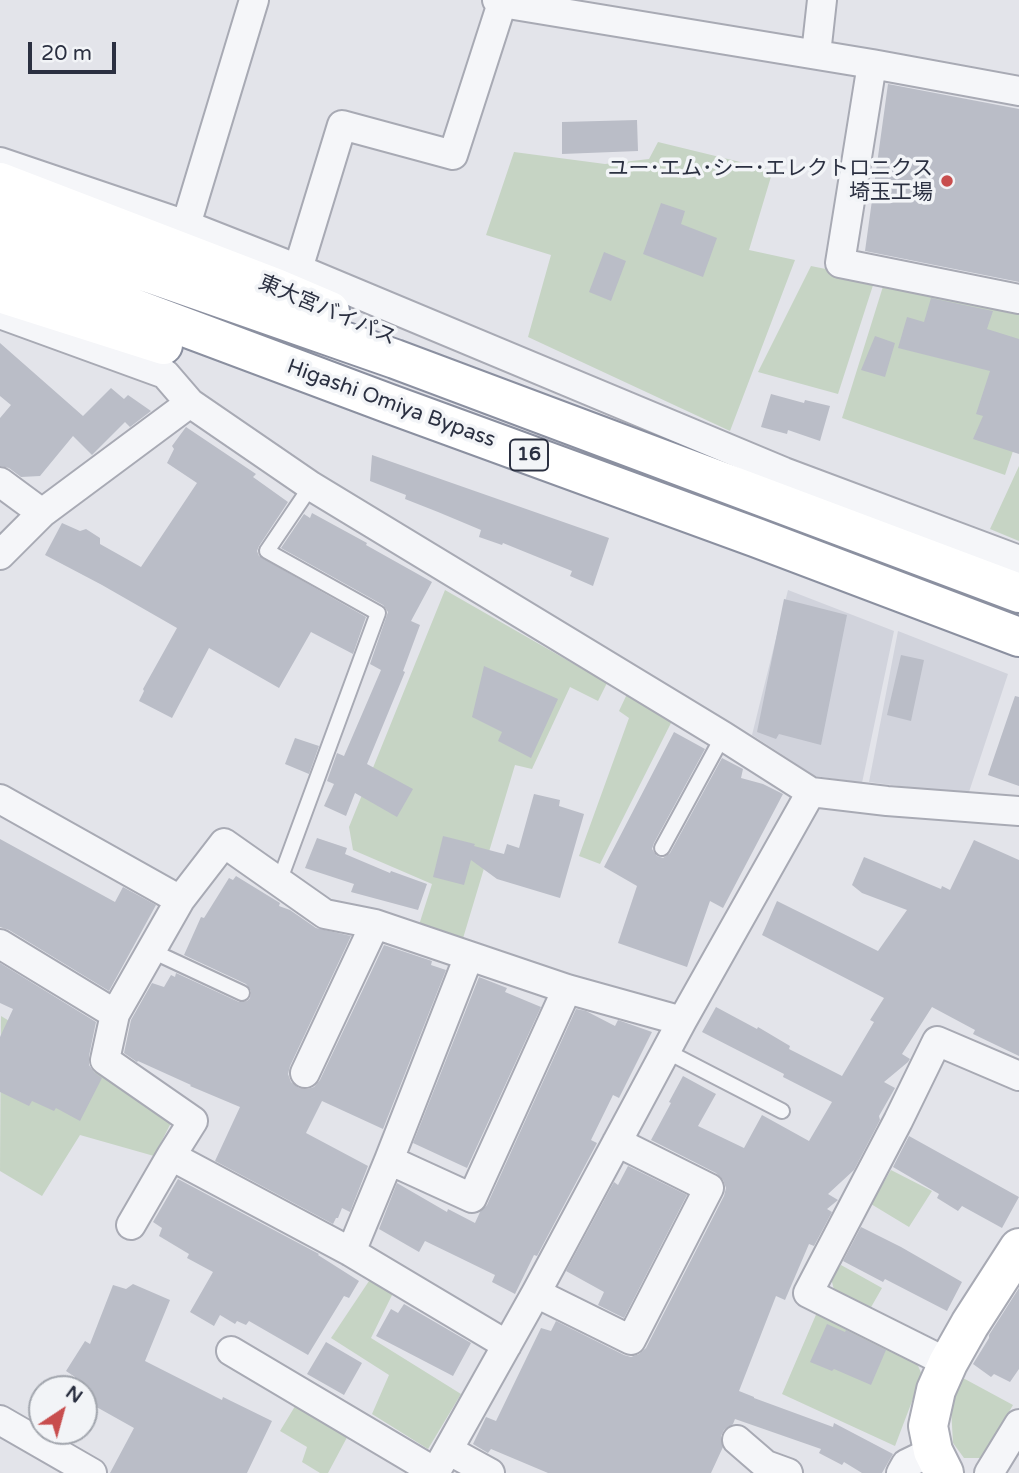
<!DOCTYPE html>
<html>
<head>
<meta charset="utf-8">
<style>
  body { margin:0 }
  #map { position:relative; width:1019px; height:1473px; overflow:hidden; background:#e3e4ea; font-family:"Varela Round",sans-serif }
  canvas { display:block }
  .north { position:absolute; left:28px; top:1375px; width:70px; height:70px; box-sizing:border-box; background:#f2f4f7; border:2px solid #a2a6ae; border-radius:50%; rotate:36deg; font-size:19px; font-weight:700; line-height:28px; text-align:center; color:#2b3041 }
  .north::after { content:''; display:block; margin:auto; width:24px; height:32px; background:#c84e4e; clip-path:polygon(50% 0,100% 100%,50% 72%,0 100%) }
  .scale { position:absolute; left:28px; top:42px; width:88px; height:32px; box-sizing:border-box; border:4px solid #2b3041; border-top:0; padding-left:9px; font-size:21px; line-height:24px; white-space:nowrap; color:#2b3041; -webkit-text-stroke:5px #f2f4f7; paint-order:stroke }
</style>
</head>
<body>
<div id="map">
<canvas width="1019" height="1473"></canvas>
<div class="north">N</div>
<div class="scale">20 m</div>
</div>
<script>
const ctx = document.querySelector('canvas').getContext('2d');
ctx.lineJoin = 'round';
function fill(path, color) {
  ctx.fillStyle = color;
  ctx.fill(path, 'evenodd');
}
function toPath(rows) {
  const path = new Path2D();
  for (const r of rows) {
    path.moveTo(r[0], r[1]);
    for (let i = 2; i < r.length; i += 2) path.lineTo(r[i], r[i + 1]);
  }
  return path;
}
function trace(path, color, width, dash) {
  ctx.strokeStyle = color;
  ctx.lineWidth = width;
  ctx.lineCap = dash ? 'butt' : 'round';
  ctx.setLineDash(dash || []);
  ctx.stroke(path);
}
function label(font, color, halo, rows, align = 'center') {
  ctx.font = font + ' "Varela Round","Noto Sans JP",sans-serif';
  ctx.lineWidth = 7;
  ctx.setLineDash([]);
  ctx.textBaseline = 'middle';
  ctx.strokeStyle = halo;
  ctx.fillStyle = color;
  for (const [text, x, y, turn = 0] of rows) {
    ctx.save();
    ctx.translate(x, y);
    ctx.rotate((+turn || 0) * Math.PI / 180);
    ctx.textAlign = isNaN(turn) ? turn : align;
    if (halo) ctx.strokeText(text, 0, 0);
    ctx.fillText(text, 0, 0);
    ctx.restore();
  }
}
const built = toPath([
  [788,590,894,631,862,783,815,776,752,735],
  [898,631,1008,674,968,795,869,782]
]);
const green = toPath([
  [658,142,773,170,749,250,795,260,730,431,528,337,551,255,486,235,514,152,605,164,649,159],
  [811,266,875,279,838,394,758,372],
  [885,280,1019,309,1019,433,1005,475,842,418],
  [1019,466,1019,541,990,529],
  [445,590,607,683,598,701,570,687,532,769,515,765,461,945,419,925,432,884,353,850,349,827],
  [627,694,672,721,600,864,579,856,629,718,619,711],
  [1,1016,173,1119,154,1156,80,1135,42,1196,0,1171],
  [891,1170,932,1191,909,1227,871,1204],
  [841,1265,882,1288,870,1309,835,1294,831,1278],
  [371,1278,394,1291,371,1338,461,1394,428,1449,372,1414,389,1375,331,1338],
  [818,1310,913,1354,922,1375,895,1446,782,1394],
  [963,1378,1013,1405,982,1458,964,1458,953,1443,951,1408],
  [300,1398,352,1428,328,1473,320,1473,302,1462,307,1447,280,1431]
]);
const building = toPath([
  [888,84,1019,109,1019,282,865,251],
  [637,120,638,151,562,154,562,122],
  [661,203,685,211,681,224,717,238,703,277,643,254],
  [604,252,626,261,611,301,589,292],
  [931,298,993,311,987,329,1019,339,1019,454,973,439,983,416,976,414,990,371,898,348,907,317,924,322],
  [875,336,895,343,885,377,861,370],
  [0,343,83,416,111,388,124,399,128,395,151,411,130,427,125,422,92,455,73,436,40,476,21,477,9,468,0,466,0,418,11,405,0,396],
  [771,394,804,403,805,400,830,406,820,441,788,430,787,434,761,427],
  [186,427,256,474,253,477,288,502,259,546,257,551,259,556,366,617,353,654,311,632,279,688,209,648,172,718,139,701,144,691,143,689,177,628,102,585,45,555,62,523,80,531,86,529,100,538,100,544,141,567,197,483,167,463,174,449,172,446],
  [372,455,609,538,593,586,570,576,572,571,503,543,502,545,479,537,481,530,438,512,405,499,406,495,370,481],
  [312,513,367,543,366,545,432,582,411,621,420,625,403,671,405,672,367,764,413,789,397,817,355,793,346,816,324,806,334,784,327,781,337,753,344,756,381,670,370,664,388,612,383,605,281,548,304,514,310,518],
  [784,599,847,615,821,745,779,734,776,739,757,732],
  [901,655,924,660,911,721,887,715],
  [484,666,558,699,531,758,498,741,502,732,472,717],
  [1015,696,1019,697,1019,786,988,775],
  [674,732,705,749,654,843,652,849,657,856,663,858,670,853,722,758,743,769,741,778,763,784,783,794,723,908,710,901,687,967,618,943,637,886,604,867],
  [295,738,319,746,309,774,285,764],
  [534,794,560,800,559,806,584,814,560,898,497,879,471,860,464,885,433,877,443,836,475,844,474,846,504,854,507,844,519,848],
  [317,838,347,848,345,854,390,873,391,871,427,884,418,910,351,892,354,884,305,868],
  [0,839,115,902,123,887,156,905,109,991,9,930,0,927],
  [974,840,1019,860,1019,1056,973,1034,975,1030,932,1007,902,1054,910,1059,908,1062,884,1082,895,1088,879,1116,880,1120,854,1170,828,1194,838,1200,827,1209,832,1212,814,1246,809,1244,785,1300,776,1296,739,1391,754,1397,754,1398,833,1427,834,1423,893,1454,882,1473,862,1473,844,1462,842,1465,819,1453,821,1449,735,1419,733,1424,724,1430,721,1436,723,1447,711,1473,548,1473,491,1449,488,1453,473,1444,486,1417,496,1421,541,1328,551,1331,556,1321,624,1355,631,1357,639,1354,646,1348,724,1196,726,1188,723,1180,716,1173,651,1140,671,1103,669,1102,683,1076,716,1094,698,1126,744,1148,762,1115,809,1141,832,1102,783,1077,784,1074,702,1032,716,1007,757,1029,758,1027,790,1046,789,1049,842,1076,874,1022,870,1020,884,998,762,935,777,901,878,951,907,910,862,893,852,885,864,857,941,889,942,886,950,890],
  [236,876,280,903,279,906,290,910,316,928,351,936,290,1066,288,1074,291,1082,299,1088,307,1089,314,1087,320,1080,384,945,432,961,431,965,446,970,383,1129,322,1101,306,1133,368,1166,350,1212,342,1208,338,1218,336,1218,333,1224,215,1161,240,1107,190,1086,191,1085,138,1061,137,1062,124,1053,131,1020,152,983,164,987,171,975,175,977,176,973,239,1002,247,1001,250,998,251,991,246,984,184,955,201,917,204,918,229,878,233,880],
  [0,963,96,1022,89,1056,89,1065,95,1073,102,1078,80,1121,56,1108,54,1111,32,1101,29,1106,0,1092,0,1037,13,1009,0,1003],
  [479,977,507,988,505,992,541,1007,467,1168,413,1143],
  [576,1009,586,1011,615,1026,618,1020,652,1032,619,1098,613,1095,591,1140,597,1143,537,1256,534,1255,515,1294,492,1282,495,1275,456,1256,425,1241,419,1252,379,1229,397,1183,447,1212,448,1209,475,1223,480,1212,487,1205],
  [909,1136,1019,1197,1002,1228,962,1206,958,1211,937,1198,939,1194,893,1167],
  [628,1166,687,1195,624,1318,598,1305,604,1292,566,1271,614,1182,618,1185],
  [178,1179,319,1254,318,1255,359,1281,349,1298,344,1296,308,1355,249,1321,246,1325,237,1321,235,1324,220,1315,214,1326,190,1312,213,1272,187,1258,189,1254,159,1236,162,1228,153,1222],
  [861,1227,901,1247,962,1282,947,1311,885,1279,883,1282,843,1261],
  [133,1284,170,1300,145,1361,222,1400,223,1397,272,1421,247,1473,110,1473,134,1428,84,1400,84,1389,69,1389,75,1377,66,1371,85,1341,90,1344,113,1285,126,1289],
  [1019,1288,1019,1369,1010,1382,994,1374,991,1377,973,1364,989,1338,989,1335],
  [404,1304,471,1343,453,1376,376,1336,391,1309,398,1313],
  [827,1324,845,1332,846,1330,886,1350,871,1385,834,1369,832,1371,810,1362],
  [326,1342,362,1363,344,1395,307,1374]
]);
const lane = toPath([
  [662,848,723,736],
  [279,882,378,613,267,551,311,486],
  [152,951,242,993],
  [666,1051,782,1111]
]);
const street = toPath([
  [497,0,502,3,872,64,840,263,1019,299],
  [816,54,822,0],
  [872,64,1019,91],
  [0,162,186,225,298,269,784,472,1019,560],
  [186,225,254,0],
  [298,269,342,125,453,155,502,3],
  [0,314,165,374,190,403,311,486,723,736,811,792],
  [0,482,42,513],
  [0,555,42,513,190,403],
  [0,799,180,900,224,843,325,914,375,924,567,989,682,1021],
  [0,944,115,1014],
  [305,1073,375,924],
  [171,1156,193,1121,105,1060,115,1014,180,900],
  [389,1160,472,1198,567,989],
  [131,1225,171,1156,351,1252,507,1345],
  [351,1252,389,1160,469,956],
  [536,1293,631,1340,709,1188,617,1142],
  [231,1351,435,1472],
  [948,1363,808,1293,898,1121,937,1041,1019,1076],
  [0,1420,92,1473],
  [737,1440,766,1465,788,1473],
  [448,1450,490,1473],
  [435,1473,536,1293,682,1021,811,792,887,801,1019,811],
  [901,1473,906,1464,933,1451],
  [989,1473,1019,1424]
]);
const secondary = toPath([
  [944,1473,933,1451,928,1426,936,1390,948,1363,970,1324,1019,1248]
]);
const highway = toPath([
  [0,182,276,288,330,311],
  [0,221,395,359,1019,593],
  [0,258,390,404,757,538,1019,637],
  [0,293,163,345]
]);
const markers = [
  [947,181,7,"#c84e4e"]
];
const shields = [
  [529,455,38]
];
const shieldNames = [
  ["16",529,455]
];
const poiNames = [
  ["ユー･エム･シー･エレクトロニクス",933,169],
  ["埼玉工場",933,193]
];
const streetNames = [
  ["東大宮バイパス",327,311,23],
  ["Higashi Omiya Bypass",391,404,20]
];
fill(built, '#d1d3dc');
fill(green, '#c6d4c4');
fill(building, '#babdc7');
trace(lane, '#a8aab4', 18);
trace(street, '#a8aab4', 32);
trace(secondary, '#a8aab4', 42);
trace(highway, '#8b90a0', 42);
trace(lane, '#f5f6f9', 14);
trace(street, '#f5f6f9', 28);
trace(secondary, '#fff', 38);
trace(highway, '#fff', 38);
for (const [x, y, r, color] of markers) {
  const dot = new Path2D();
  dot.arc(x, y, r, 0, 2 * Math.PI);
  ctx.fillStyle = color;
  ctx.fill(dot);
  trace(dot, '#f2f4f7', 2.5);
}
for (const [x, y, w] of shields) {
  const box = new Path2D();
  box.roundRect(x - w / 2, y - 15.5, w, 31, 5);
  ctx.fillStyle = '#f2f4f7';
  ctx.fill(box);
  trace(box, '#2b3041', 2);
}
label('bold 19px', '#2b3041', null, shieldNames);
label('21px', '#2b3041', '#f2f4f7', poiNames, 'right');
label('21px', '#2b3041', '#f2f4f7', streetNames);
</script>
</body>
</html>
